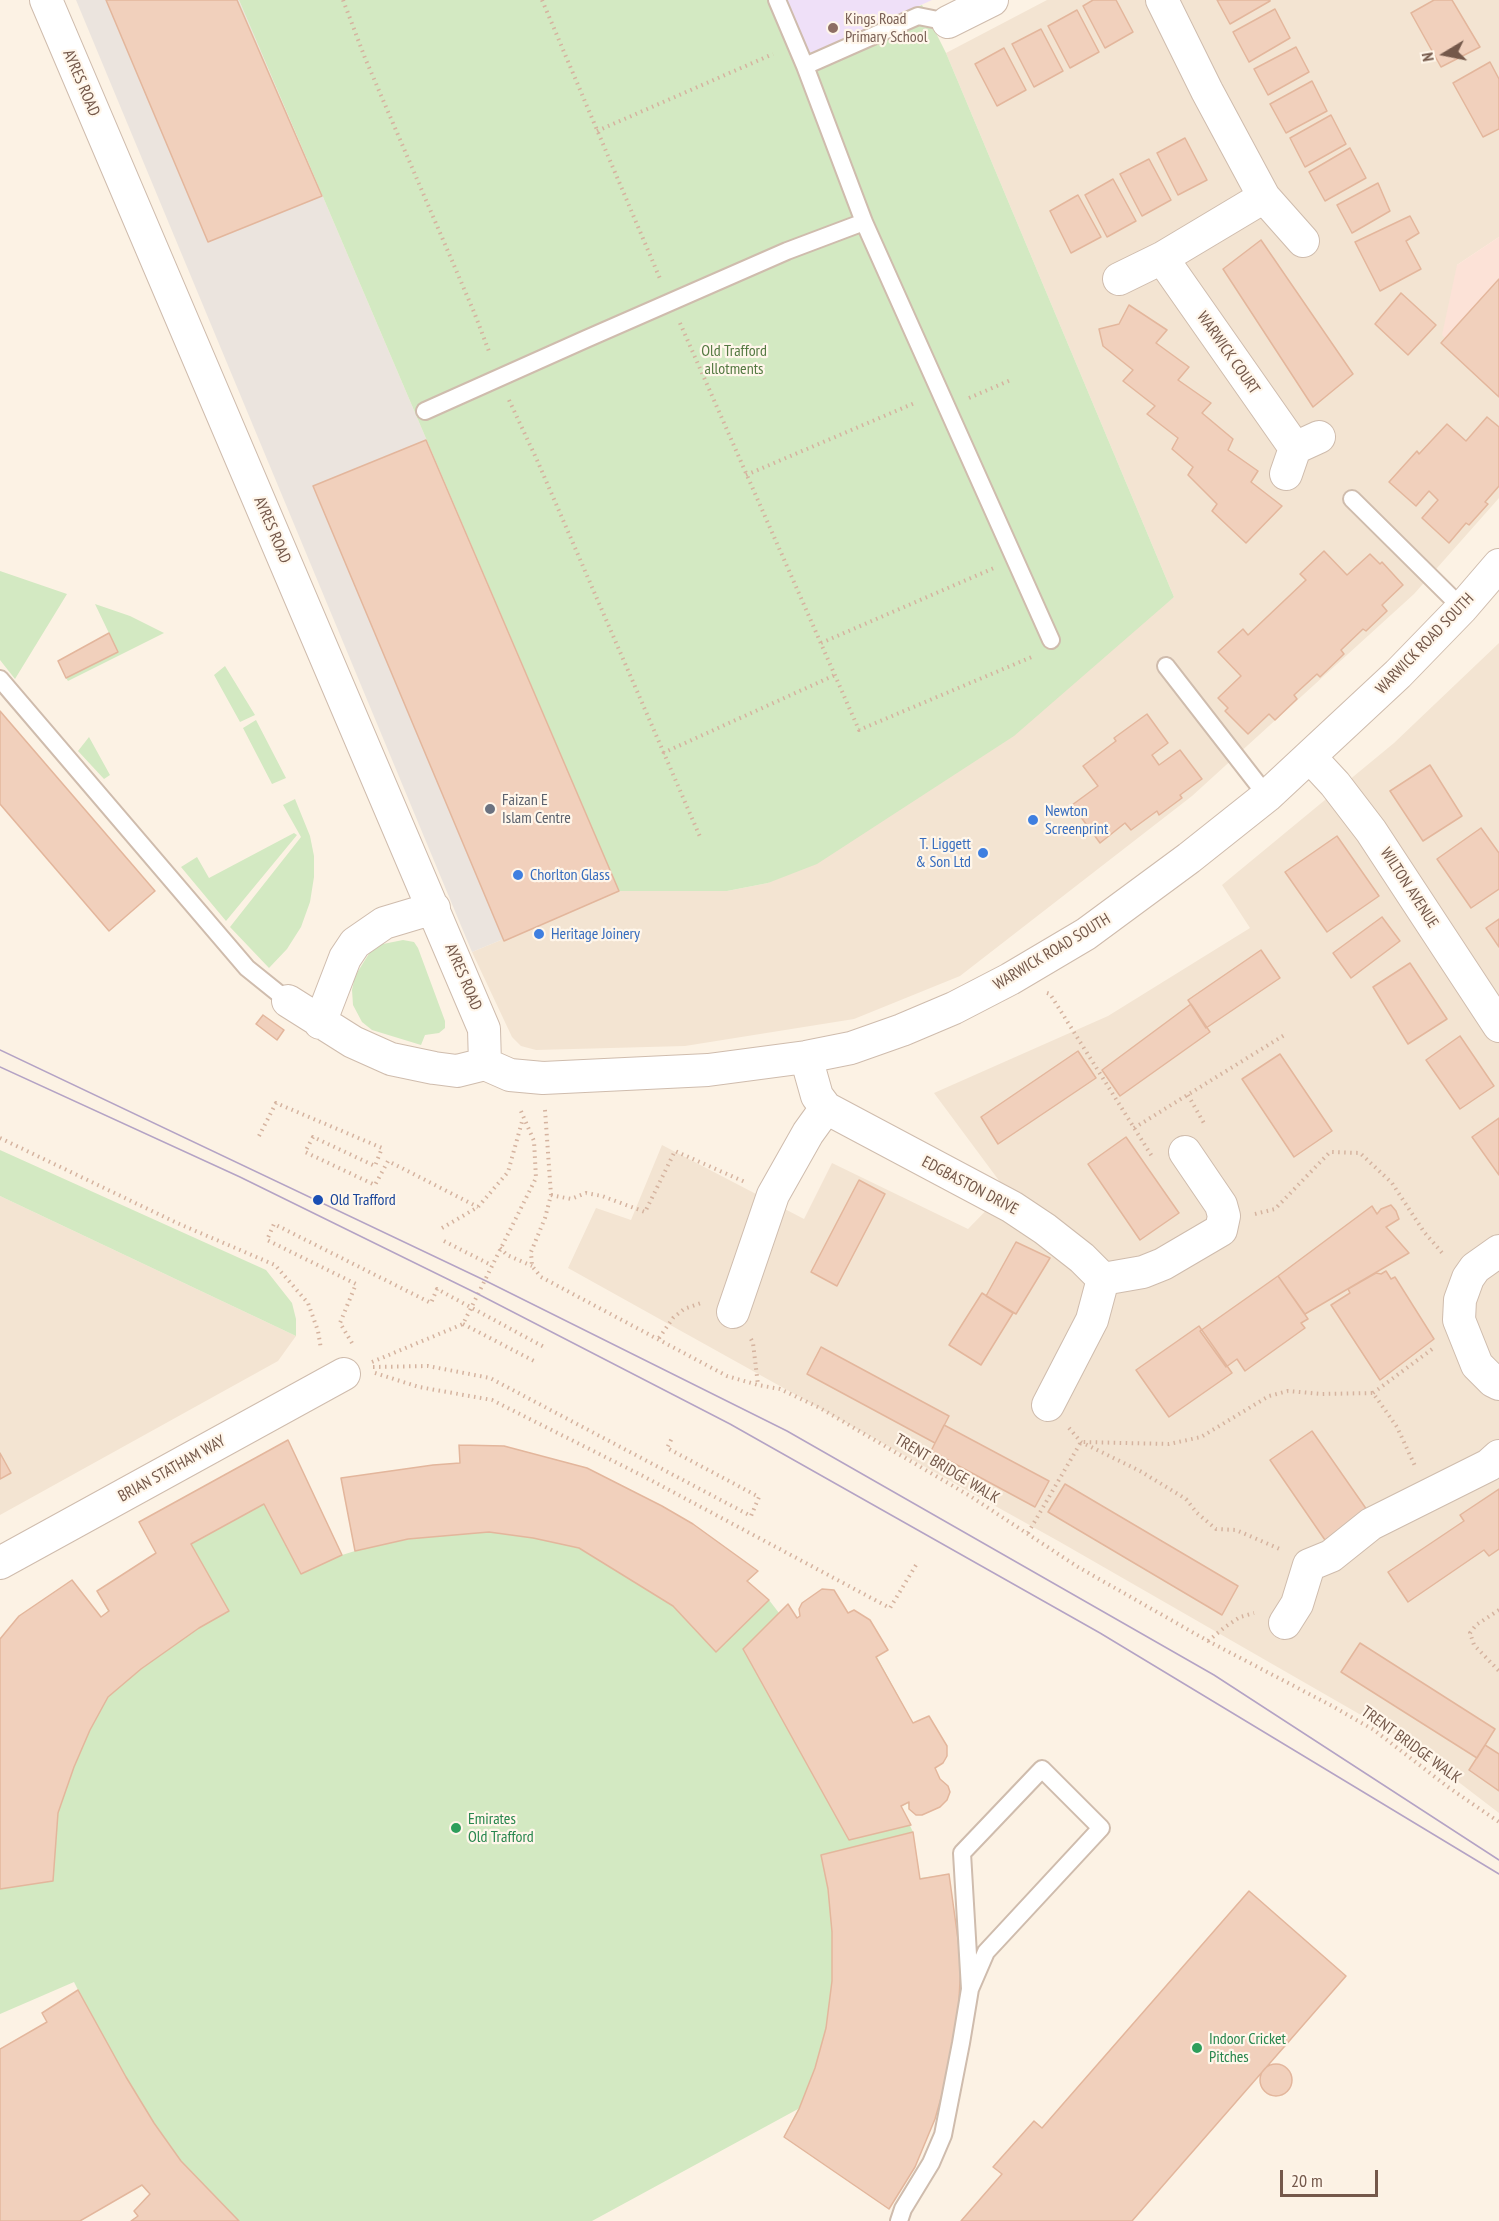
<!DOCTYPE html>
<html>
<head>
<meta charset="utf-8">
<style>
  body { margin:0 }
  #map { position:relative; width:1499px; height:2221px; overflow:hidden; background:#fcf2e4; font-family:"PT Sans Narrow",sans-serif }
  canvas { display:block }
  .north { position:absolute; left:1415px; top:24px; width:60px; height:60px; -webkit-text-stroke:4px #fff6ea; paint-order:stroke; rotate:260deg; font-size:16px; font-weight:700; line-height:24px; text-align:center; color:#74584a }
  .north::after { content:''; display:block; margin:auto; width:21px; height:27px; background:#74584a; clip-path:polygon(50% 0,100% 100%,50% 72%,0 100%) }
  .scale { position:absolute; left:1280px; top:2170px; width:98px; height:27px; box-sizing:border-box; border:3px solid #74584a; border-top:0; padding-left:8px; font-size:18px; line-height:21px; white-space:nowrap; color:#74584a; -webkit-text-stroke:4px #fff6ea; paint-order:stroke }
</style>
</head>
<body>
<div id="map">
<canvas width="1499" height="2221"></canvas>
<div class="north">N</div>
<div class="scale">20 m</div>
</div>
<script>
const ctx = document.querySelector('canvas').getContext('2d');
ctx.lineJoin = 'round';
function fill(path, color) {
  ctx.fillStyle = color;
  ctx.fill(path, 'evenodd');
}
function toPath(rows) {
  const path = new Path2D();
  for (const r of rows) {
    if (r.length === 3) {
      path.moveTo(r[0] + r[2], r[1]);
      path.arc(r[0], r[1], r[2], 0, 2 * Math.PI);
      continue;
    }
    path.moveTo(r[0], r[1]);
    for (let i = 2; i < r.length; i += 2) path.lineTo(r[i], r[i + 1]);
  }
  return path;
}
function trace(path, color, width, dash) {
  ctx.strokeStyle = color;
  ctx.lineWidth = width;
  ctx.lineCap = dash ? 'butt' : 'round';
  ctx.setLineDash(dash || []);
  ctx.stroke(path);
}
function label(font, color, halo, rows, align = 'center') {
  ctx.font = font + ' "PT Sans Narrow",sans-serif';
  ctx.lineWidth = 4.5;
  ctx.setLineDash([]);
  ctx.textBaseline = 'middle';
  ctx.strokeStyle = halo;
  ctx.fillStyle = color;
  for (const [text, x, y, turn = 0] of rows) {
    ctx.save();
    ctx.translate(x, y);
    ctx.rotate((+turn || 0) * Math.PI / 180);
    ctx.textAlign = isNaN(turn) ? turn : align;
    if (halo) ctx.strokeText(text, 0, 0);
    ctx.fillText(text, 0, 0);
    ctx.restore();
  }
}
const residential = toPath([
  [1047,0,1499,0,1499,237,1457,265,1499,393,1499,498,1414,594,1192,796,960,976,854,1019,685,1046,536,1050,521,1046,512,1037,472,952,619,891,727,891,768,883,1174,597,946,53],
  [1499,643,1499,1813,1401,1738,1060,1542,568,1268,596,1208,631,1220,662,1145,804,1219,832,1163,968,1229,1006,1190,934,1093,1108,1016,1250,928,1222,885,1394,743],
  [0,1196,296,1336,278,1361,0,1515]
]);
const commercial = toPath([
  [1499,237,1499,393,1442,335,1457,265]
]);
const industrial = toPath([
  [76,0,239,0,619,891,472,952]
]);
const education = toPath([
  [784,0,932,0,819,51,807,53]
]);
const green = toPath([
  [239,0,784,0,808,53,819,51,922,5,946,53,1174,597,1014,736,817,864,768,883,727,891,619,891],
  [0,571,67,594,15,679,0,660],
  [95,604,130,616,164,633,68,681,66,678,118,652],
  [225,666,255,715,240,722,214,675],
  [256,720,286,778,272,784,243,728],
  [89,737,110,775,104,779,78,751],
  [295,799,310,836,314,856,314,877,310,902,301,927,287,949,269,968,230,927,301,837,283,805],
  [294,833,297,835,226,921,181,867,197,857,209,878],
  [403,940,414,942,418,948,445,1021,445,1028,439,1033,425,1035,421,1045,372,1030,362,1022,353,1005,352,990,355,976,370,952,378,945],
  [0,1150,266,1270,292,1303,296,1319,296,1336,0,1196],
  [288,1440,342,1555,355,1551,341,1478,433,1465,460,1463,459,1445,504,1446,587,1468,662,1506,693,1524,758,1571,747,1582,769,1600,779,1613,788,1604,797,1618,800,1616,799,1609,802,1603,826,1589,834,1590,847,1613,854,1610,870,1620,888,1650,877,1657,913,1723,947,1746,947,1756,943,1763,935,1768,940,1779,948,1786,950,1792,940,1807,922,1815,916,1815,909,1809,908,1803,901,1807,913,1832,920,1878,949,1874,961,1961,949,2070,935,2119,915,2167,889,2209,784,2137,798,2109,592,2221,131,2221,138,2216,134,2211,150,2194,0,2049,47,2022,78,1990,74,1982,0,2014,0,1639,19,1616,72,1580,101,1617,108,1611,97,1591,156,1553,139,1522]
]);
const building = toPath([
  [106,0,237,0,322,196,208,242,106,0],
  [1093,0,1116,0,1133,32,1105,48,1083,6,1093,0],
  [1217,0,1270,0,1270,1,1230,24,1217,0],
  [1434,0,1452,0,1480,47,1441,67,1411,13,1434,0],
  [1275,9,1290,38,1249,62,1233,32,1275,9],
  [1077,10,1099,52,1070,68,1048,26,1077,10],
  [1041,29,1063,71,1034,87,1012,44,1041,29],
  [1296,47,1309,72,1268,95,1254,69,1296,47],
  [1004,48,1026,90,997,106,975,64,1004,48],
  [1490,62,1499,79,1499,129,1483,137,1453,83,1490,62],
  [1312,81,1327,111,1286,133,1270,104,1312,81],
  [1331,115,1346,144,1305,167,1290,138,1331,115],
  [1185,138,1207,180,1178,195,1157,153,1185,138],
  [1350,148,1366,178,1325,201,1309,172,1350,148],
  [1149,159,1171,200,1142,216,1120,174,1149,159],
  [1113,179,1136,221,1107,237,1085,195,1113,179],
  [1378,183,1390,211,1352,233,1337,205,1378,183],
  [1078,195,1101,237,1071,253,1050,211,1078,195],
  [1410,216,1419,233,1406,241,1421,269,1380,291,1355,242,1410,216],
  [1261,240,1353,374,1313,407,1223,269,1261,240],
  [1499,279,1499,397,1441,343,1499,279],
  [1401,293,1436,325,1408,355,1375,324,1401,293],
  [1129,305,1167,330,1156,343,1189,367,1178,380,1211,403,1202,413,1233,439,1228,450,1258,471,1251,482,1282,506,1246,543,1212,511,1217,504,1188,475,1193,467,1172,449,1178,438,1147,414,1155,406,1123,381,1133,370,1103,346,1099,329,1119,324,1129,305],
  [1487,417,1499,427,1499,486,1485,502,1488,504,1469,525,1466,523,1449,543,1422,518,1438,500,1429,491,1416,506,1389,482,1417,451,1419,454,1447,424,1466,441,1487,417],
  [426,440,619,891,504,941,313,486,426,440],
  [1324,551,1347,575,1370,554,1380,564,1382,562,1403,585,1382,605,1387,611,1366,631,1363,629,1341,650,1344,654,1320,677,1317,674,1294,695,1297,699,1275,720,1269,714,1248,734,1225,711,1228,708,1218,698,1241,676,1218,652,1243,629,1248,635,1306,580,1300,574,1324,551],
  [109,633,118,652,66,678,58,661,109,633],
  [0,711,155,891,109,931,0,804,0,711],
  [1147,714,1168,743,1152,755,1159,765,1180,750,1202,779,1180,795,1182,798,1159,815,1157,811,1131,830,1125,823,1100,843,1072,805,1098,786,1083,766,1116,741,1114,738,1147,714],
  [1430,765,1462,816,1423,841,1390,791,1430,765],
  [1481,828,1499,853,1499,889,1471,908,1437,859,1481,828],
  [1337,836,1379,896,1327,932,1285,872,1337,836],
  [1382,917,1400,941,1351,978,1333,953,1382,917],
  [1499,919,1499,947,1486,928,1499,919],
  [1261,950,1280,978,1206,1028,1188,1000,1261,950],
  [1410,963,1447,1019,1408,1044,1373,987,1410,963],
  [1191,1004,1210,1032,1120,1096,1102,1070,1191,1004],
  [263,1015,284,1030,277,1040,256,1024,263,1015],
  [1460,1036,1494,1086,1460,1109,1426,1060,1460,1036],
  [1078,1051,1096,1078,998,1144,981,1117,1078,1051],
  [1280,1054,1332,1131,1294,1157,1242,1079,1280,1054],
  [1499,1118,1499,1175,1472,1137,1499,1118],
  [1126,1137,1179,1213,1140,1240,1088,1164,1126,1137],
  [859,1180,885,1194,837,1286,811,1272,859,1180],
  [1391,1205,1396,1211,1399,1219,1386,1227,1409,1253,1305,1314,1278,1276,1372,1206,1377,1214,1381,1209,1391,1205],
  [1016,1242,1050,1258,1016,1314,986,1296,1016,1242],
  [1386,1271,1391,1279,1395,1277,1434,1339,1380,1380,1331,1305,1350,1293,1348,1289,1376,1273,1381,1274,1386,1271],
  [1278,1276,1308,1319,1301,1323,1305,1328,1245,1371,1237,1359,1226,1367,1200,1331,1278,1276],
  [982,1293,1013,1313,981,1365,949,1345,982,1293],
  [1199,1326,1232,1373,1169,1417,1136,1370,1199,1326],
  [821,1347,949,1416,935,1443,807,1374,821,1347],
  [944,1425,1049,1481,1035,1507,931,1451,944,1425],
  [1312,1431,1367,1510,1325,1540,1270,1460,1312,1431],
  [288,1440,342,1555,301,1574,264,1504,191,1544,229,1611,199,1628,141,1669,108,1697,90,1730,74,1767,58,1813,53,1881,0,1889,0,1639,19,1616,72,1580,101,1617,109,1611,97,1591,156,1553,139,1522,288,1440],
  [459,1445,504,1446,587,1468,662,1506,693,1524,758,1571,747,1581,769,1600,716,1652,673,1606,579,1548,533,1538,489,1532,408,1539,355,1551,341,1478,433,1465,460,1463,459,1445],
  [0,1453,11,1473,0,1479,0,1453],
  [1065,1484,1238,1586,1222,1615,1048,1512,1065,1484],
  [1499,1489,1499,1549,1489,1556,1484,1550,1408,1602,1388,1572,1464,1521,1460,1515,1499,1489],
  [822,1589,834,1590,848,1613,854,1610,870,1620,888,1650,876,1657,913,1723,929,1716,947,1746,947,1756,943,1763,935,1768,940,1779,948,1786,950,1792,947,1800,940,1807,922,1815,916,1815,909,1809,909,1802,901,1806,911,1825,849,1840,743,1649,788,1604,797,1618,800,1616,799,1609,802,1603,822,1589],
  [1360,1643,1495,1729,1477,1758,1341,1672,1360,1643],
  [1485,1745,1499,1754,1499,1791,1469,1770,1485,1745],
  [913,1832,920,1879,949,1874,961,1961,958,2020,949,2070,935,2119,915,2167,889,2209,784,2137,799,2109,815,2068,826,2028,832,1981,832,1932,828,1889,821,1855,913,1832],
  [1249,1891,1346,1976,1132,2221,961,2221,1002,2174,993,2167,1034,2121,1042,2128,1249,1891],
  [78,1990,126,2077,154,2123,181,2161,239,2221,131,2221,138,2216,134,2211,150,2194,142,2185,80,2221,0,2221,0,2049,47,2022,42,2013,78,1990],
  [1276,2080,16]
]);
const path = toPath([
  [343,0,365,58,474,312,490,354],
  [542,0,661,281],
  [597,131,773,54],
  [680,323,859,730,1034,656],
  [969,398,1013,379],
  [509,400,537,460,701,839],
  [746,475,917,402],
  [821,643,994,568],
  [663,753,835,675],
  [1047,993,1050,994,1153,1158],
  [1188,1095,1205,1125],
  [545,1110,551,1195,545,1218,531,1252,532,1266,541,1277,727,1376,758,1385,780,1389,820,1408,970,1496,1078,1567,1208,1641,1334,1707,1374,1730,1448,1787,1499,1822],
  [1134,1128,1286,1034],
  [259,1136,276,1103,382,1148,375,1166,313,1137,305,1152,375,1185,388,1161,478,1207],
  [0,1138,177,1223,275,1265,308,1303,318,1331,321,1349],
  [551,1195,571,1199,586,1193,602,1196,645,1212,675,1151,745,1182],
  [1255,1214,1275,1209,1330,1152,1360,1153,1392,1183,1424,1232,1444,1255],
  [442,1228,478,1207,508,1172,523,1118],
  [444,1241,491,1265],
  [500,1248,507,1255,532,1266],
  [463,1324,536,1362],
  [659,1338,673,1318,684,1309,704,1302],
  [751,1339,753,1343,758,1385],
  [352,1343,340,1323,356,1284,267,1240,274,1224,431,1303,437,1289,544,1347],
  [372,1362,463,1324,536,1178,534,1141,520,1109],
  [373,1367,428,1366,490,1378,751,1516,759,1497,667,1448,672,1438],
  [375,1373,419,1387,492,1400,643,1476,890,1608,916,1565],
  [1373,1393,1435,1347],
  [1069,1428,1081,1442,1140,1471,1186,1499,1197,1513,1216,1529,1236,1530,1282,1550],
  [1028,1533,1081,1442,1169,1444,1201,1437,1269,1396,1288,1391,1322,1394,1373,1393,1397,1427,1415,1466],
  [1499,1610,1476,1625,1470,1633,1474,1645,1499,1671],
  [1208,1641,1225,1627,1240,1617,1254,1613]
]);
const lane = toPath([
  [777,0,805,66,864,222,1051,640],
  [805,66,918,16,948,22],
  [425,411,586,339,787,251,864,222],
  [1352,499,1462,608],
  [1166,666,1267,796],
  [0,679,247,968,288,1001],
  [899,2221,903,2209,931,2163,943,2135,961,2043,970,1989,962,1853,1042,1769,1101,1828,986,1952,970,1989]
]);
const street = toPath([
  [46,0,484,1029,485,1064],
  [1162,0,1207,91,1264,197,1303,241],
  [948,22,992,0],
  [1162,258,1295,448],
  [1119,279,1162,258,1264,197],
  [1286,474,1295,448,1319,437],
  [1310,757,1335,784,1371,831,1499,1026],
  [288,1001,353,1042,391,1059,434,1068,457,1071,485,1064],
  [320,1023,345,958,355,943,384,923,434,908],
  [806,1057,817,1096,826,1108,1012,1207,1045,1229,1082,1258,1103,1279,1143,1272,1163,1264,1221,1230,1224,1216,1221,1205,1185,1152],
  [485,1064,510,1075,543,1078,708,1070,806,1057,851,1048,902,1030,954,1008,1010,979,1086,934,1189,858,1267,796,1398,674,1462,608,1499,565],
  [1499,1251,1475,1268,1468,1278,1460,1300,1459,1320,1477,1365,1493,1381,1499,1384],
  [733,1312,773,1195,808,1133,826,1108],
  [1048,1405,1092,1320,1103,1279],
  [0,1563,344,1374],
  [1285,1623,1297,1604,1309,1565,1331,1556,1371,1524,1489,1465,1499,1456]
]);
const tram = toPath([
  [0,1050,484,1280,787,1431,1214,1675,1499,1860],
  [0,1067,240,1177,478,1294,730,1424,1100,1633,1499,1874]
]);
const markers = [
  [833,28,6,"#8d6e63"],
  [490,809,6,"#6b7280"],
  [1033,820,6,"#3f7fe0"],
  [983,853,6,"#3f7fe0"],
  [518,875,6,"#3f7fe0"],
  [539,934,6,"#3f7fe0"],
  [318,1200,6,"#1a4fb4"],
  [456,1828,6,"#2e9e5b"],
  [1197,2048,6,"#2e9e5b"]
];
const educationNames = [
  ["Kings Road",845,19],
  ["Primary School",845,37]
];
const streetNames = [
  ["AYRES ROAD",81,83,67],
  ["WARWICK COURT",1228,353,55],
  ["AYRES ROAD",272,530,67],
  ["WARWICK ROAD SOUTH",1425,644,-46],
  ["WILTON AVENUE",1409,888,57],
  ["WARWICK ROAD SOUTH",1052,952,-31],
  ["AYRES ROAD",463,977,67],
  ["EDGBASTON DRIVE",970,1186,28],
  ["BRIAN STATHAM WAY",172,1469,-29],
  ["TRENT BRIDGE WALK",947,1469,31],
  ["TRENT BRIDGE WALK",1411,1745,36]
];
const parkNames = [
  ["Old Trafford",734,351],
  ["allotments",734,369]
];
const worshipNames = [
  ["Faizan E",502,800],
  ["Islam Centre",502,818]
];
const shopNames = [
  ["Newton",1045,811],
  ["Screenprint",1045,829],
  ["T. Liggett",971,844,"right"],
  ["& Son Ltd",971,862,"right"],
  ["Chorlton Glass",530,875],
  ["Heritage Joinery",551,934]
];
const transitNames = [
  ["Old Trafford",330,1200]
];
const leisureNames = [
  ["Emirates",468,1819],
  ["Old Trafford",468,1837],
  ["Indoor Cricket",1209,2039],
  ["Pitches",1209,2057]
];
fill(residential, '#f3e4d2');
fill(commercial, '#fce2d7');
fill(industrial, '#ebe4de');
fill(education, '#efe0f8');
fill(green, '#d3e9c2');
fill(building, '#f1d0bc');
trace(building, '#e3b69c', 1.5);
trace(lane, '#cfbcad', 20);
trace(street, '#cfbcad', 34);
trace(path, '#d5b39f', 4, [1.5, 4.5]);
trace(lane, '#fff', 16);
trace(street, '#fff', 32);
trace(tram, '#b4a3c5', 1.5);
for (const [x, y, r, color] of markers) {
  const dot = new Path2D();
  dot.arc(x, y, r, 0, 2 * Math.PI);
  ctx.fillStyle = color;
  ctx.fill(dot);
  trace(dot, '#fff6ea', 2);
}
label('16px', '#785e54', '#fff6ea', educationNames, 'left');
label('16px', '#74584a', '#fff6ea', streetNames);
label('16px', '#547942', '#fff6ea', parkNames);
label('16px', '#5b616d', '#fff6ea', worshipNames, 'left');
label('16px', '#366cbe', '#fff6ea', shopNames, 'left');
label('16px', '#164399', '#fff6ea', transitNames, 'left');
label('16px', '#27864d', '#fff6ea', leisureNames, 'left');
</script>
</body>
</html>
